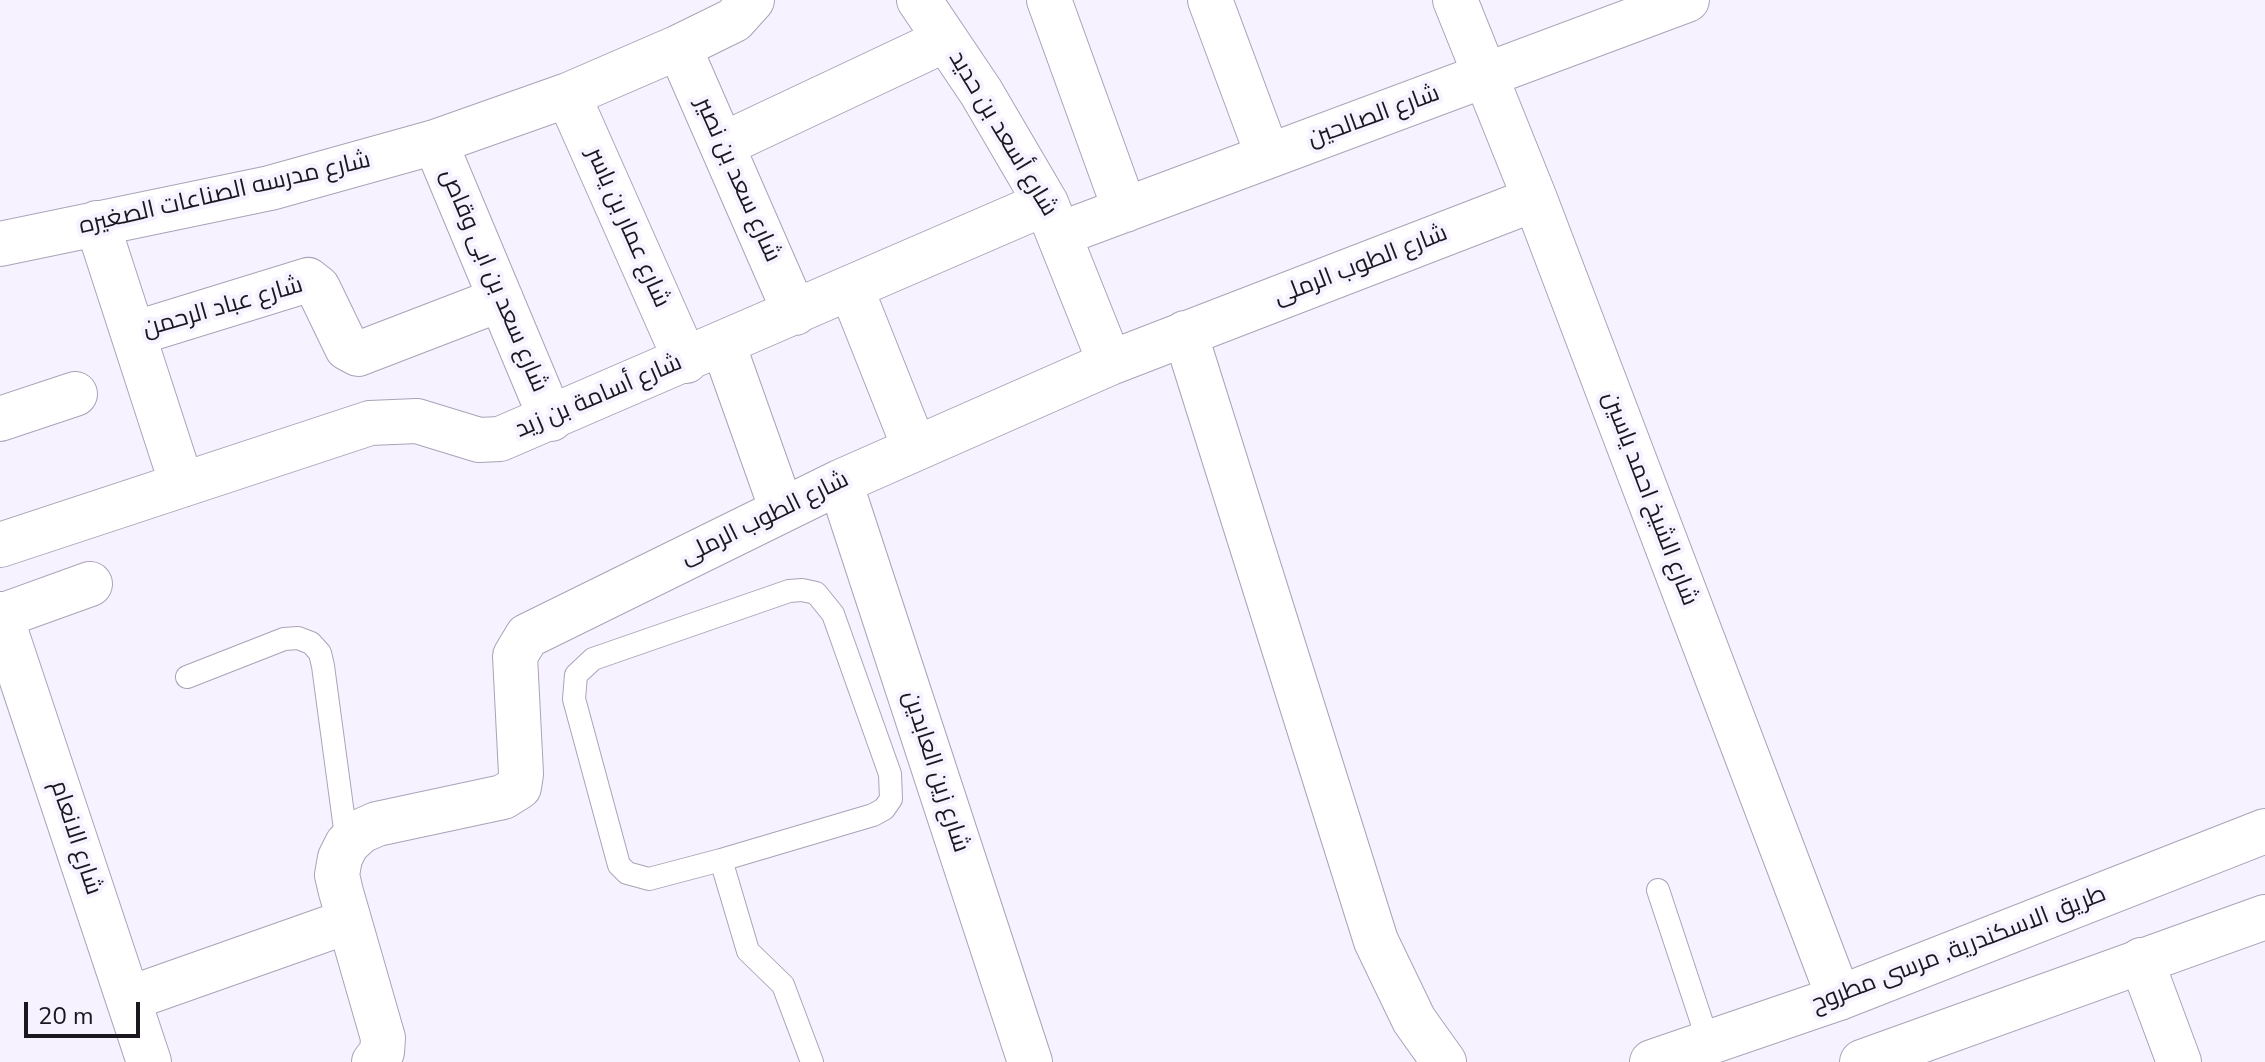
<!DOCTYPE html>
<html>
<head>
<meta charset="utf-8">
<style>
  body { margin:0 }
  #map { position:relative; width:2265px; height:1062px; overflow:hidden; background:#f6f2ff; font-family:"Nunito Sans",sans-serif }
  canvas { display:block }
  .scale { position:absolute; left:24px; top:1002px; width:116px; height:36px; box-sizing:border-box; border:4px solid #1a171f; border-top:0; padding-left:10px; font-size:24px; line-height:28px; white-space:nowrap; color:#1a171f; -webkit-text-stroke:6px #f6f2ff; paint-order:stroke }
</style>
</head>
<body>
<div id="map">
<canvas width="2265" height="1062"></canvas>
<div class="scale">20 m</div>
</div>
<script>
const ctx = document.querySelector('canvas').getContext('2d');
ctx.lineJoin = 'round';
function toPath(rows) {
  const path = new Path2D();
  for (const r of rows) {
    path.moveTo(r[0], r[1]);
    for (let i = 2; i < r.length; i += 2) path.lineTo(r[i], r[i + 1]);
  }
  return path;
}
function trace(path, color, width, dash) {
  ctx.strokeStyle = color;
  ctx.lineWidth = width;
  ctx.lineCap = dash ? 'butt' : 'round';
  ctx.setLineDash(dash || []);
  ctx.stroke(path);
}
function label(font, color, halo, rows, align = 'center') {
  ctx.font = font + ' "Nunito Sans",Cairo,sans-serif';
  ctx.lineWidth = 8;
  ctx.setLineDash([]);
  ctx.textBaseline = 'middle';
  ctx.strokeStyle = halo;
  ctx.fillStyle = color;
  for (const [text, x, y, turn = 0] of rows) {
    ctx.save();
    ctx.translate(x, y);
    ctx.rotate((+turn || 0) * Math.PI / 180);
    ctx.textAlign = isNaN(turn) ? turn : align;
    if (halo) ctx.strokeText(text, 0, 0);
    ctx.fillText(text, 0, 0);
    ctx.restore();
  }
}
const service = toPath([
  [802,590,816,593,833,614,890,774,891,799,884,809,873,815,721,860,649,879,627,873,619,865,574,699,576,675,593,659,789,591,802,590],
  [187,677,284,639,298,638,311,643,320,653,323,666,347,844],
  [721,860,748,951,783,985,812,1062],
  [1658,890,1708,1041]
]);
const minor = toPath([
  [919,0,981,92,1046,203,1110,363],
  [1049,0,1125,210],
  [1210,0,1268,156],
  [1455,0,1535,199,1839,998],
  [679,47,795,313],
  [568,95,686,361],
  [435,142,551,419],
  [722,145,945,40],
  [97,223,182,485],
  [1060,234,1687,0],
  [0,244,270,188,435,142,568,95,679,47,734,20,752,0],
  [851,288,915,449],
  [1185,333,1376,941,1414,1020,1444,1062],
  [133,334,308,280,318,288,347,348,358,354,501,299],
  [723,344,782,510],
  [0,419,75,394],
  [840,482,1030,1062],
  [0,545,370,423,417,421,479,440,500,439,1046,203],
  [0,614,149,1062],
  [1,616,90,584],
  [2141,960,2179,1062],
  [128,999,349,921],
  [374,1062,382,1052,383,1038,341,892,337,875,340,858,347,844,361,831,377,824,503,797,519,787,521,774,515,656,527,636,840,482,1110,363,1535,199]
]);
const primary = toPath([
  [1652,1062,1839,998,2265,831],
  [1862,1062,2265,917]
]);
const streetNames = [
  ["شارع الصالحين",1374,117,-20],
  ["شارع أسعد بن حديد",1002,134,59],
  ["شارع سعد بن نصير",737,180,66],
  ["شارع مدرسه الصناعات الصغيره",225,194,-13],
  ["شارع عمار بن ياسر",627,228,66],
  ["شارع الطوب الرملى",1361,266,-21],
  ["شارع سعد بن ابى وقاص",493,281,67],
  ["شارع عباد الرحمن",223,308,-16],
  ["شارع أسامة بن زيد",599,397,-23],
  ["شارع الشيخ احمد ياسين",1649,499,69],
  ["شارع الطوب الرملى",765,519,-26],
  ["شارع زين العابدين",935,772,72],
  ["شارع الانعام",75,838,72],
  ["طريق الاسكندرية, مرسى مطروح",1959,950,-21]
];
trace(service, '#aaa3b7', 24);
trace(minor, '#aaa3b7', 46);
trace(primary, '#aaa3b7', 46);
trace(service, '#fff', 22);
trace(minor, '#fff', 44);
trace(primary, '#fff', 44);
label('24px', '#1a171f', '#f6f2ff', streetNames);
</script>
</body>
</html>
